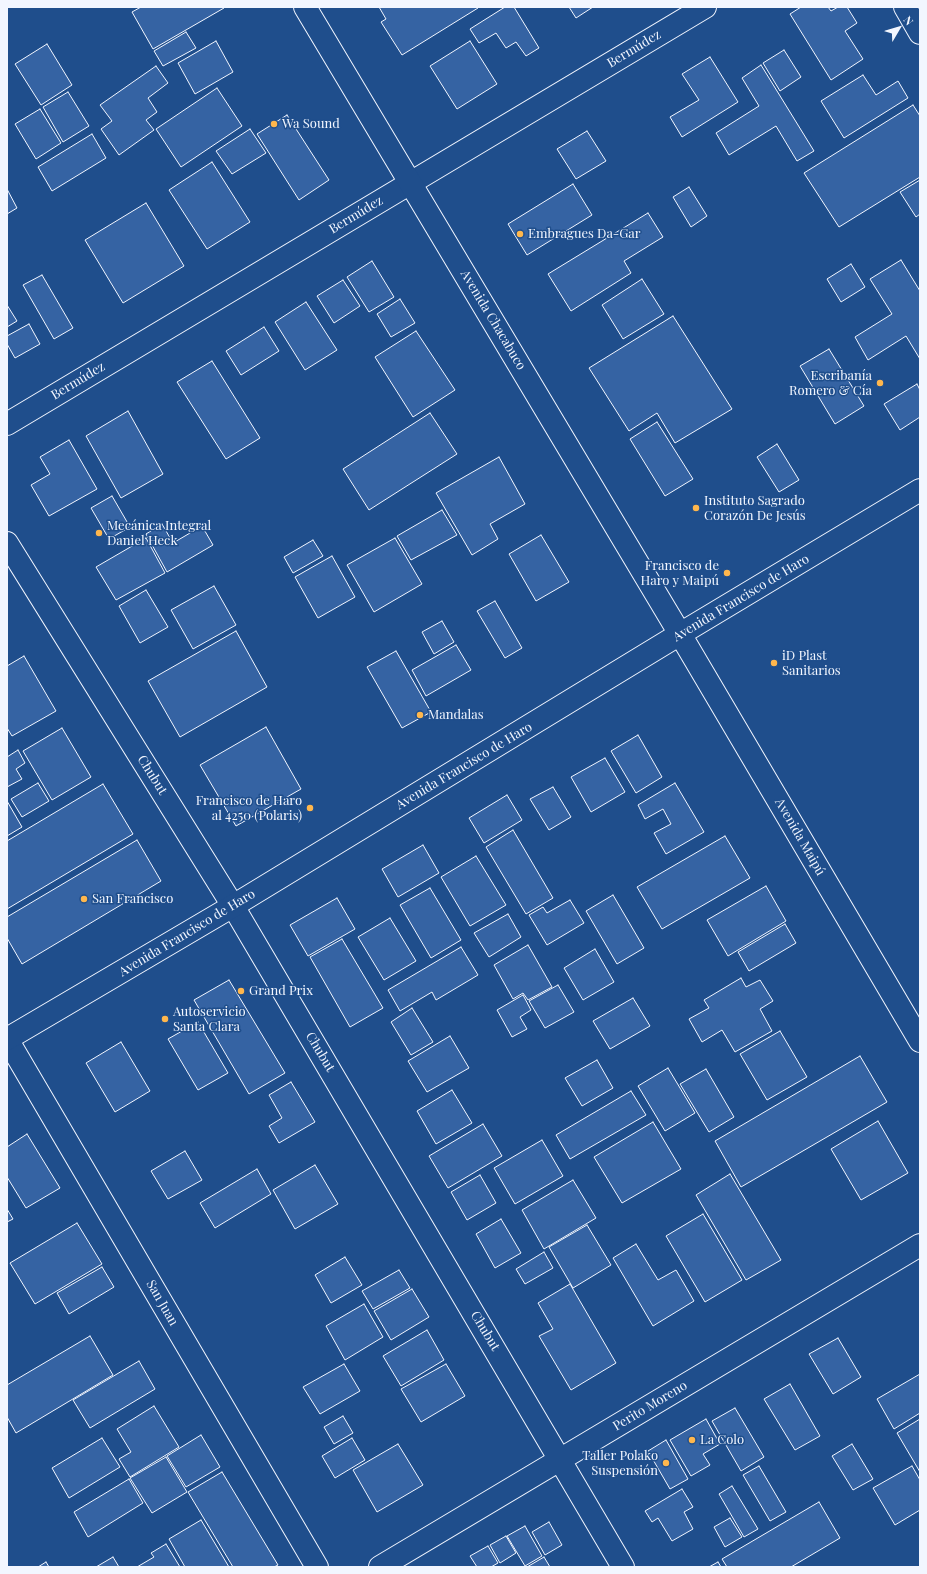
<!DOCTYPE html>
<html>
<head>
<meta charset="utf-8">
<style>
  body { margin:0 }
  #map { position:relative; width:927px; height:1574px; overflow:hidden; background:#1f4e8c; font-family:"Playfair Display",serif }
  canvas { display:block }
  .frame { position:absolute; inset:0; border:8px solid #f2f6ff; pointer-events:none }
  .north { position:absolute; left:879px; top:8px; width:40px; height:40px; -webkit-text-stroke:3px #1f4e8c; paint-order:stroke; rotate:52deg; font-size:11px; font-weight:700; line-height:16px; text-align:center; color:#f2f6ff }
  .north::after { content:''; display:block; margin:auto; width:14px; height:18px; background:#f2f6ff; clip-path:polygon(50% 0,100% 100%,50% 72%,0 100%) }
</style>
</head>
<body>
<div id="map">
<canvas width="927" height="1574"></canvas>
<div class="frame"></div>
<div class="north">N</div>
</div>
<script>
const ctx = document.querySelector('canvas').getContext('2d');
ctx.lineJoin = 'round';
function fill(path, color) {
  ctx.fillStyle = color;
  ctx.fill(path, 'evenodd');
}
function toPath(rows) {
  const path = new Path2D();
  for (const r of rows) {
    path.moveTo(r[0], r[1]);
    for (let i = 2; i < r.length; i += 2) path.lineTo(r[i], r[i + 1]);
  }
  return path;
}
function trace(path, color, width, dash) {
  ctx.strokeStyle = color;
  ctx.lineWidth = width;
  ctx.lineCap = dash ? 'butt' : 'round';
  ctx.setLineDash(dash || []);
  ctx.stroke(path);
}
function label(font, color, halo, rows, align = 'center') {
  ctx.font = font + ' "Playfair Display",serif';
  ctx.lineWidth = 3;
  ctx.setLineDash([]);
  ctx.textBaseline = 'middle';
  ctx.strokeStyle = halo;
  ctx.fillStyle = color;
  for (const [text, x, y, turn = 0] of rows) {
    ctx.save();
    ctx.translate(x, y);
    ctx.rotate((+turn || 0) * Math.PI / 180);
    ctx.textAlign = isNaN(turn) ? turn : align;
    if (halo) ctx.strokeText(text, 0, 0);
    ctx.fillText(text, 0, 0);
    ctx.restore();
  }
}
const building = toPath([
  [141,7,224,7,224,8,153,49,132,12,141,7],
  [379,7,478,7,478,8,402,55,381,22,386,19,379,7],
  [505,7,514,7,539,48,526,56,516,42,506,48,496,33,479,43,470,29,505,7],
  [569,7,593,7,576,18,569,7],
  [801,7,828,7,831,11,838,7,847,7,857,23,845,31,863,59,831,80,790,14,801,7],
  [186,32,196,48,163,66,154,51,186,32],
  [216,41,233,72,195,94,178,63,216,41],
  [470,41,497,84,457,109,430,66,470,41],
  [47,44,72,85,41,105,15,64,47,44],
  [784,50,801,77,780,91,763,63,784,50],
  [710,57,738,102,682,137,670,117,699,100,682,74,710,57],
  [761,65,814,151,797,161,776,126,729,155,716,133,759,106,742,78,761,65],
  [156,66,168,83,148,98,157,112,146,120,154,130,119,155,101,129,112,121,100,105,156,66],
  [863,75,876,95,898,81,908,98,844,138,821,101,863,75],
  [217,88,242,126,181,167,156,129,217,88],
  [68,92,89,126,63,142,43,107,68,92],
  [913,105,920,116,920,177,839,227,804,173,913,105],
  [40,109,61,143,36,159,15,124,40,109],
  [287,115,329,180,299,200,257,134,287,115],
  [250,129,266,153,232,174,216,151,250,129],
  [587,131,606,161,576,179,557,149,587,131],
  [92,134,106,158,52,191,38,167,92,134],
  [212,162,250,222,207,249,169,190,212,162],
  [920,180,920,214,916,217,900,192,920,180],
  [573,184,592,215,527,255,508,224,573,184],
  [689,187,707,216,691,227,673,197,689,187],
  [7,189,17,208,7,214,7,189],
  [146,203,184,266,123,303,85,240,146,203],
  [648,213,663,237,624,261,631,273,571,311,548,274,648,213],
  [901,260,920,291,920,359,906,336,868,360,855,337,892,314,870,279,901,260],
  [372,261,394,297,369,312,347,277,372,261],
  [851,264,865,287,841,302,827,279,851,264],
  [42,275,73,328,54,339,23,285,42,275],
  [642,279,664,314,623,339,602,305,642,279],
  [343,280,360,306,334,323,317,296,343,280],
  [400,299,415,323,391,337,377,314,400,299],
  [306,302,337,350,305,370,275,322,306,302],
  [7,305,17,321,7,327,7,305],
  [673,316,732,409,675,443,657,413,629,431,589,368,673,316],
  [29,324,40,344,15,358,7,344,7,336,29,324],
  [264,327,279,351,241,375,226,351,264,327],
  [416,331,455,390,413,417,375,357,416,331],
  [829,349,864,406,835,424,800,366,829,349],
  [212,361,260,438,226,459,177,382,212,361],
  [917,384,920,390,920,417,900,430,884,404,917,384],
  [128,411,163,474,121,498,86,436,128,411],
  [430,413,457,454,369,510,343,469,430,413],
  [657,422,693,479,665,496,630,439,657,422],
  [69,440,97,489,49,516,31,485,50,474,40,457,69,440],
  [777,444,799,480,779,492,757,457,777,444],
  [499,457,525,504,490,524,498,539,472,555,436,493,499,457],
  [112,496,130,527,109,539,91,508,112,496],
  [442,510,457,535,411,560,397,536,442,510],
  [162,524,173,543,202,526,213,545,167,572,146,534,162,524],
  [541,535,569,582,536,601,509,554,541,535],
  [146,538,165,573,116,600,96,567,146,538],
  [395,538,422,584,374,612,347,565,395,538],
  [313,540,323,556,293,573,284,557,313,540],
  [332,556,355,597,318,618,295,577,332,556],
  [214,586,236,625,193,649,171,610,214,586],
  [146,590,168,627,140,643,119,606,146,590],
  [495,601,522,648,505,658,477,611,495,601],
  [442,621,454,642,434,654,422,632,442,621],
  [236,631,267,687,180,737,148,681,236,631],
  [456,645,471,670,426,696,412,670,456,645],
  [396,651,431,712,402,728,367,667,396,651],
  [24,656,56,711,12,736,7,728,7,666,24,656],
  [266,727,301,789,236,826,200,765,266,727],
  [62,728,91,777,52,800,23,751,62,728],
  [638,735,662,777,636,793,611,751,638,735],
  [18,750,25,763,16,769,22,779,7,787,7,757,18,750],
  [605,758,625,792,591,812,571,777,605,758],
  [38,783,49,801,22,817,11,799,38,783],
  [675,783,704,832,666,854,654,833,671,824,663,809,645,819,638,805,675,783],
  [103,784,133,834,7,909,7,841,103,784],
  [553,787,571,817,549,830,530,799,553,787],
  [507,795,522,820,484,843,469,818,507,795],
  [7,801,22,827,7,836,7,801],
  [513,830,553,898,526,914,486,847,513,830],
  [725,836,750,878,662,929,637,887,725,836],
  [137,840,161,881,22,964,7,938,7,917,137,840],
  [423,845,439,873,398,897,382,869,423,845],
  [476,856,506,905,470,926,441,877,476,856],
  [766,886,786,921,728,956,707,920,766,886],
  [430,888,461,940,431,958,400,905,430,888],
  [613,895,644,948,617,964,586,911,613,895],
  [337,898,355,929,308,956,290,925,337,898],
  [570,900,584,923,547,945,529,915,543,907,547,913,570,900],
  [508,914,521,937,489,957,474,933,508,914],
  [390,918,416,961,384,980,358,937,390,918],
  [785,924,796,943,749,971,738,952,785,924],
  [342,939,383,1008,350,1027,310,957,342,939],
  [528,945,552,987,528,1000,523,993,513,999,494,965,528,945],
  [461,947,478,975,436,1000,432,992,400,1011,388,990,461,947],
  [595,949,614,982,583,1000,564,968,595,949],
  [741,978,746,987,760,980,773,1001,760,1009,772,1031,735,1052,722,1030,702,1042,689,1019,709,1008,704,1000,741,978],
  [229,980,285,1073,249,1094,194,1000,229,980],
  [558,985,574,1012,545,1028,529,1001,558,985],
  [523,995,531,1010,520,1017,527,1029,512,1037,497,1010,523,995],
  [633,998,650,1026,610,1049,593,1021,633,998],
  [412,1008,433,1042,411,1055,391,1022,412,1008],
  [198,1022,228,1073,198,1090,168,1039,198,1022],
  [780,1031,807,1077,767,1100,740,1054,780,1031],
  [450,1036,469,1068,427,1092,408,1061,450,1036],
  [121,1042,150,1091,115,1112,86,1063,121,1042],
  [860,1056,887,1102,741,1187,715,1141,860,1056],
  [597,1060,613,1088,582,1106,565,1078,597,1060],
  [668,1068,695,1113,665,1131,638,1086,668,1068],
  [706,1069,734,1117,709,1132,680,1084,706,1069],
  [291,1082,315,1122,279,1143,269,1126,282,1118,269,1095,291,1082],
  [452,1090,472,1123,436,1144,417,1111,452,1090],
  [631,1091,646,1115,570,1159,556,1135,631,1091],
  [878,1121,908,1173,861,1200,831,1149,878,1121],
  [653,1122,681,1169,622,1203,594,1157,653,1122],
  [483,1124,502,1156,448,1188,429,1156,483,1124],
  [27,1134,60,1188,26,1208,7,1177,7,1147,27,1134],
  [542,1140,563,1176,515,1204,494,1168,542,1140],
  [185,1151,202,1180,168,1199,151,1171,185,1151],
  [315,1165,338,1204,295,1229,273,1190,315,1165],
  [257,1169,271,1194,215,1228,200,1203,257,1169],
  [730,1174,781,1260,746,1280,696,1195,730,1174],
  [480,1175,496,1203,467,1220,451,1192,480,1175],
  [573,1180,596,1218,544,1249,522,1210,573,1180],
  [7,1209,13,1219,7,1222,7,1209],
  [703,1214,742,1280,705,1302,666,1236,703,1214],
  [501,1219,521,1253,495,1268,476,1234,501,1219],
  [77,1223,102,1264,35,1304,10,1263,77,1223],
  [587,1225,611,1265,573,1288,549,1247,587,1225],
  [636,1244,658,1280,676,1270,694,1301,653,1326,613,1258,636,1244],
  [544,1252,553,1268,525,1284,516,1269,544,1252],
  [345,1257,362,1285,331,1303,315,1275,345,1257],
  [102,1267,114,1287,69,1314,57,1293,102,1267],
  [399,1270,410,1288,373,1309,362,1291,399,1270],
  [570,1284,616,1363,571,1390,539,1336,553,1329,538,1303,570,1284],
  [412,1289,429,1317,391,1340,374,1311,412,1289],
  [364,1304,383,1337,345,1360,326,1326,364,1304],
  [427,1330,444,1360,401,1386,383,1356,427,1330],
  [90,1336,113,1375,16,1433,7,1417,7,1385,90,1336],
  [838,1338,861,1377,833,1394,809,1354,838,1338],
  [139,1361,155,1389,90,1428,73,1400,139,1361],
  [344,1364,360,1391,320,1414,303,1387,344,1364],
  [446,1364,465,1396,421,1422,401,1389,446,1364],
  [920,1374,920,1413,894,1429,877,1399,920,1374],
  [790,1384,820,1436,795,1450,764,1399,790,1384],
  [154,1406,179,1447,130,1477,119,1459,131,1452,117,1429,154,1406],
  [735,1408,764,1457,741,1471,712,1421,735,1408],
  [343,1416,353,1433,334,1444,324,1427,343,1416],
  [706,1419,720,1444,703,1454,710,1465,691,1476,670,1440,706,1419],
  [920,1419,920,1472,897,1433,920,1419],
  [201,1435,220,1467,186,1487,167,1456,201,1435],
  [102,1438,120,1467,69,1498,52,1468,102,1438],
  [352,1438,365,1460,335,1478,322,1456,352,1438],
  [666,1440,688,1479,670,1489,648,1451,666,1440],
  [398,1444,423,1485,377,1512,353,1470,398,1444],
  [852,1444,873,1479,853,1490,832,1456,852,1444],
  [166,1457,187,1492,152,1513,130,1478,166,1457],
  [759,1466,786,1512,770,1521,743,1475,759,1466],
  [912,1466,920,1480,920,1510,895,1525,873,1488,912,1466],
  [222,1472,278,1565,274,1567,233,1567,188,1492,222,1472],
  [129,1479,143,1503,88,1537,74,1512,129,1479],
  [732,1486,758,1529,744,1537,719,1494,732,1486],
  [682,1489,693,1507,684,1512,693,1529,672,1541,658,1518,652,1522,645,1511,682,1489],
  [819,1502,840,1538,791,1567,727,1567,722,1559,819,1502],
  [730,1518,742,1537,725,1547,714,1527,730,1518],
  [201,1520,229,1567,185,1567,169,1539,201,1520],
  [549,1522,562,1545,545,1555,532,1532,549,1522],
  [525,1526,542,1556,525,1566,507,1536,525,1526],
  [506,1536,516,1553,500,1563,490,1545,506,1536],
  [166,1544,180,1567,137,1567,154,1557,151,1553,166,1544],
  [488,1546,498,1563,491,1567,477,1567,470,1556,488,1546],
  [113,1557,119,1567,96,1567,113,1557],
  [544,1557,550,1567,527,1567,544,1557],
  [46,1562,49,1567,38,1567,46,1562],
  [718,1562,721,1567,709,1567,718,1562]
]);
const street = toPath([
  [905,7,920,33],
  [7,424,705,7],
  [7,543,233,906,623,1567],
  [7,1039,317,1567],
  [380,1567,920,1245]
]);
const primary = toPath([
  [305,7,680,634,920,1041],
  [7,1039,233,906,680,634,920,490]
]);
const markers = [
  [274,124,4,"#ffb74d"],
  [520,234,4,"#ffb74d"],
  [880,383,4,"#ffb74d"],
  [696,508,4,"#ffb74d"],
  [99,533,4,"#ffb74d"],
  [727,573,4,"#ffb74d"],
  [774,663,4,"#ffb74d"],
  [420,715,4,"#ffb74d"],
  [310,808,4,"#ffb74d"],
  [84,899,4,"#ffb74d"],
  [241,991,4,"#ffb74d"],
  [165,1019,4,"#ffb74d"],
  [692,1440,4,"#ffb74d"],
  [666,1463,4,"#ffb74d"]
];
const streetNames = [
  ["Bermúdez",634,49,-31],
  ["Bermúdez",356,215,-31],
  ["Avenida Chacabuco",493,320,59],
  ["Bermúdez",78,381,-31],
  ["Avenida Francisco de Haro",741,598,-31],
  ["Avenida Francisco de Haro",464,766,-31],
  ["Chubut",152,775,58],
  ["Avenida Maipú",800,837,60],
  ["Avenida Francisco de Haro",187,933,-31],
  ["Chubut",320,1052,59],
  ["San Juan",162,1303,60],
  ["Chubut",485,1331,59],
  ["Perito Moreno",650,1406,-31]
];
const poiNames = [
  ["Wa Sound",282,124],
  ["Embragues Da-Gar",528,234],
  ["Escribanía",872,376,"right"],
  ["Romero & Cía",872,391,"right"],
  ["Instituto Sagrado",704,501],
  ["Corazón De Jesús",704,516],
  ["Mecánica Integral",107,526],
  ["Daniel Heck",107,541],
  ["Francisco de",719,566,"right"],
  ["Haro y Maipú",719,581,"right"],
  ["iD Plast",782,656],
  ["Sanitarios",782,671],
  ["Mandalas",428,715],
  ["Francisco de Haro",302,801,"right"],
  ["al 4250 (Polaris)",302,816,"right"],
  ["San Francisco",92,899],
  ["Grand Prix",249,991],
  ["Autoservicio",173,1012],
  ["Santa Clara",173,1027],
  ["La Colo",700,1440],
  ["Taller Polako",658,1456,"right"],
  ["Suspensión",658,1471,"right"]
];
fill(building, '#3563a3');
trace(building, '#f2f6ff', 1);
trace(street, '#f2f6ff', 24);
trace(primary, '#f2f6ff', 24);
trace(street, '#1f4e8c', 22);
trace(primary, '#1f4e8c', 22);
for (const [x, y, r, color] of markers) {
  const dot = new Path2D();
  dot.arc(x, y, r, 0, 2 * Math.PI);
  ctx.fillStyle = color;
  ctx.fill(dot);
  trace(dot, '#1f4e8c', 1.5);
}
label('13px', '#f2f6ff', '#1f4e8c', streetNames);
label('13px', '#f2f6ff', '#1f4e8c', poiNames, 'left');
</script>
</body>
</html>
